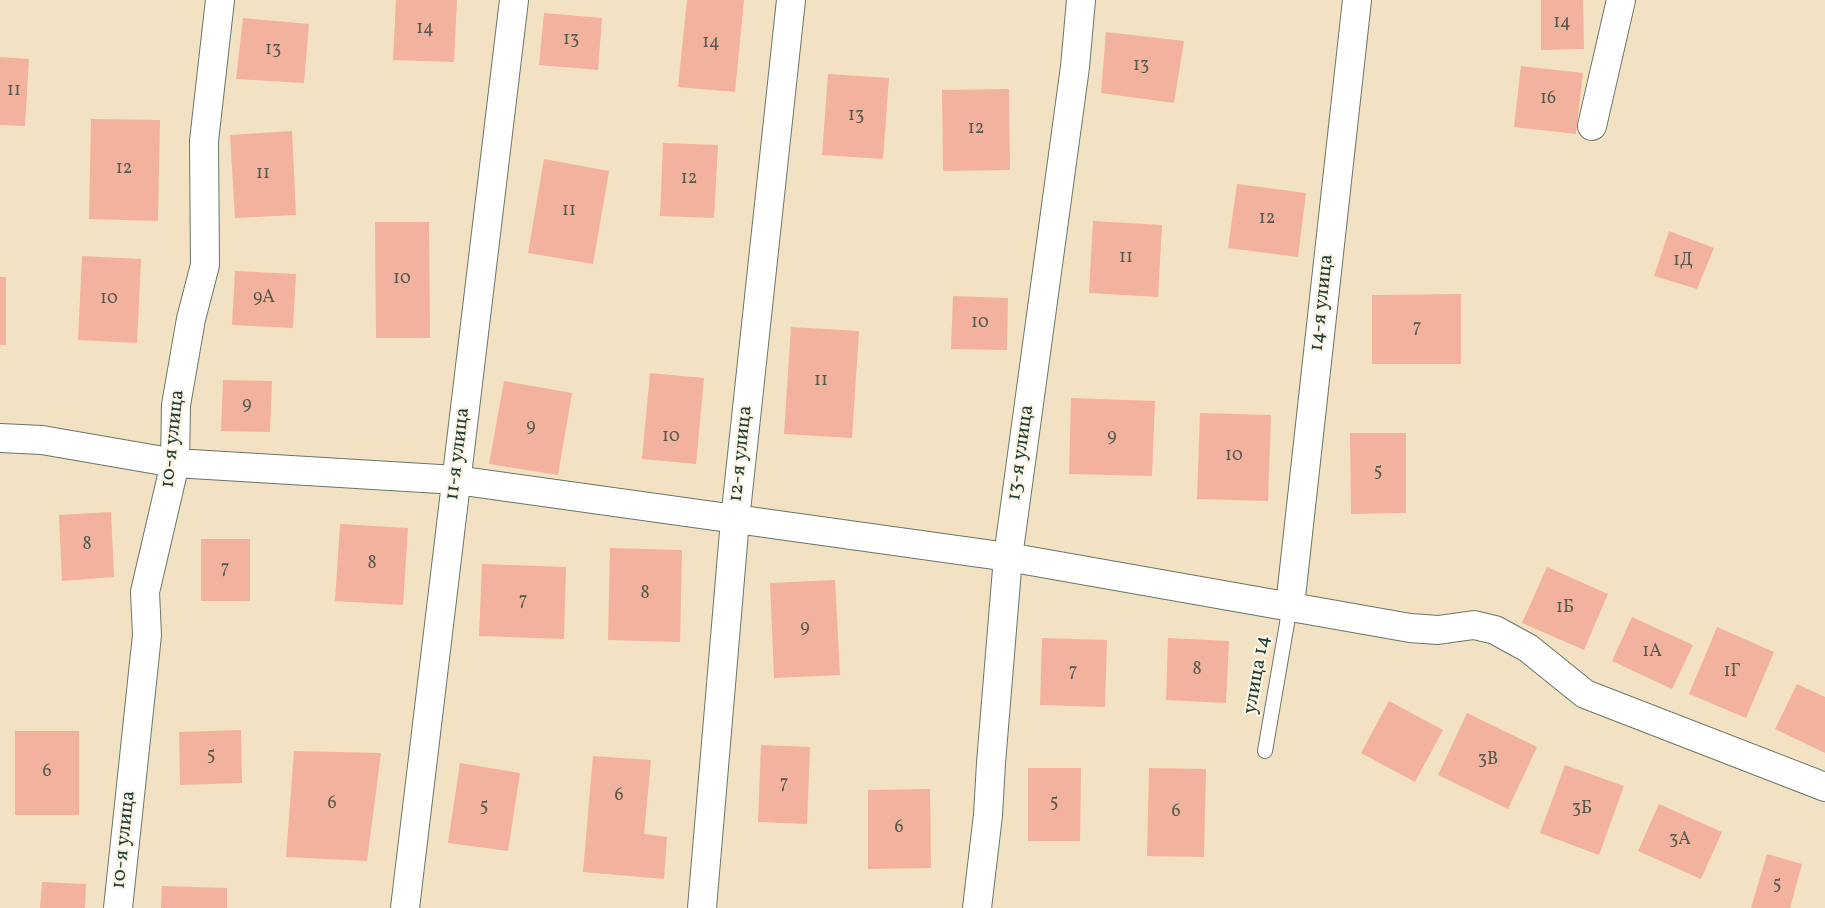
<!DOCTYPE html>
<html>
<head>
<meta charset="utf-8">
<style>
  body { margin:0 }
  canvas { display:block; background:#f3e1c3 }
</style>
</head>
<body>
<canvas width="1825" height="908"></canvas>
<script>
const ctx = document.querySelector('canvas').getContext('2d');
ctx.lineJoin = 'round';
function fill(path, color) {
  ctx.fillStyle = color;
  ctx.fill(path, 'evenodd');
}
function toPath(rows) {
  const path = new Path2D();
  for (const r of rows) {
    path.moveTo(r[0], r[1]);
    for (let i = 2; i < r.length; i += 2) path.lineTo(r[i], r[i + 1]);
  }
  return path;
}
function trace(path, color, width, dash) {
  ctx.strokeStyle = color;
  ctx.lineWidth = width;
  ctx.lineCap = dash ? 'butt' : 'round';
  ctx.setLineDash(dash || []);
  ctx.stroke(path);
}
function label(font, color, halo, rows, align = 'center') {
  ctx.font = font + ' Vollkorn,serif';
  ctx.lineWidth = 4.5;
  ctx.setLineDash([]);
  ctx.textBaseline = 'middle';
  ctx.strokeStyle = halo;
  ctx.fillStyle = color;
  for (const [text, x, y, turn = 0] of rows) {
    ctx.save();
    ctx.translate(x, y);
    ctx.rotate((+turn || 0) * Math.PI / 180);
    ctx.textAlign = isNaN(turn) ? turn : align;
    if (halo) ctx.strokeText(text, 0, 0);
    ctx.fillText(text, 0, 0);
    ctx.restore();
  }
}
const building = toPath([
  [396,0,457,0,454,62,393,60],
  [687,0,744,0,735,92,678,87],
  [1541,0,1583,0,1584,49,1541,50],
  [544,13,602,18,598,70,539,65],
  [243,18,309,24,304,83,236,79],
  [1106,32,1184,41,1174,103,1101,93],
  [0,57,29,59,25,126,0,125],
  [1521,66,1583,73,1576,134,1514,127],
  [828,74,889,78,883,159,822,155],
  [1009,89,1010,170,943,171,942,90],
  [91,119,160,120,158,221,89,219],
  [292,131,296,215,235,218,230,135],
  [663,143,718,145,714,218,660,216],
  [544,159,609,171,593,264,528,253],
  [1237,184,1306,193,1298,257,1228,248],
  [1093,221,1162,225,1158,297,1089,293],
  [375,222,429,222,430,338,376,338],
  [1669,231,1714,248,1697,289,1654,276],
  [82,256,141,259,137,343,78,340],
  [235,271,296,274,293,328,232,325],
  [0,277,6,277,6,345,0,345],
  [1461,294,1461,364,1372,364,1372,295],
  [953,296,1008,298,1007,350,951,349],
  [791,327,859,331,852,438,784,434],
  [650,373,704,378,696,464,642,459],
  [223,380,272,381,270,432,221,431],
  [504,381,572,393,558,475,489,464],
  [1071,398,1155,401,1152,476,1069,474],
  [1200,413,1271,415,1268,501,1197,499],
  [1350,433,1406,433,1406,513,1351,514],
  [111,512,114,577,62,581,59,515],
  [340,524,408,528,403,605,335,601],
  [201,539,250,539,250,601,201,601],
  [610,548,682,550,680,642,608,640],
  [482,564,566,567,564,639,479,636],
  [1547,567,1608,594,1584,650,1522,623],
  [835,580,840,675,774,678,770,583],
  [1632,617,1693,645,1672,689,1612,661],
  [1717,627,1774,652,1746,718,1689,694],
  [1042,638,1107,640,1105,707,1040,705],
  [1168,638,1229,641,1226,703,1166,700],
  [1797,684,1825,697,1825,753,1775,729],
  [1389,701,1443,730,1415,782,1361,753],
  [1467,713,1537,747,1508,809,1438,775],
  [241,730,242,783,180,785,179,732],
  [15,731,79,731,79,815,15,815],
  [761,745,810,747,807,824,758,822],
  [294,751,381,753,367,861,286,857],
  [593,756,651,760,644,834,667,837,664,879,583,872],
  [460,763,520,773,508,851,448,843],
  [1565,765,1624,786,1599,855,1540,833],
  [1028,768,1081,768,1080,841,1028,841],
  [1149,768,1206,769,1204,857,1147,856],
  [930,789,931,868,868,869,868,790],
  [1659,804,1722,832,1701,879,1638,851],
  [1767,854,1802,864,1790,908,1751,908],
  [42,882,86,884,85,908,40,908],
  [162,886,227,888,227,908,161,908]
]);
const service = toPath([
  [1265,751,1290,606]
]);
const minor = toPath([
  [1592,126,1621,0],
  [0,438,42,440,175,463,456,480,1008,557,1410,628,1438,630,1474,625,1495,630,1528,648,1585,694,1825,787],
  [1290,606,1357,0],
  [118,908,147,635,145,592,175,463,176,405,191,319,205,265,204,141,220,0],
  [405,908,514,0],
  [702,908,735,520,791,0],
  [977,908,988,815,991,763,1008,557,1075,67,1081,0]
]);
const numberNames = [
  ["14",1562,24],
  ["14",425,30],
  ["13",571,41],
  ["14",711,44],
  ["13",273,51],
  ["13",1141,67],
  ["11",14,92],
  ["16",1548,100],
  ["13",856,117],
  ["12",976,130],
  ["12",124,170],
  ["11",263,175],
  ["12",689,180],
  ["11",569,212],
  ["12",1267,220],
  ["11",1126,259],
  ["1Д",1683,262],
  ["10",402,280],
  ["9А",264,299],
  ["10",109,300],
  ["10",980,324],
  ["7",1417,329],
  ["11",821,382],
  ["9",247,406],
  ["9",531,428],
  ["10",671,438],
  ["9",1112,438],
  ["10",1234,457],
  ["5",1378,473],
  ["8",87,546],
  ["8",372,565],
  ["7",225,570],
  ["8",645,595],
  ["7",523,602],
  ["1Б",1565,609],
  ["9",805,629],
  ["1А",1652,653],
  ["8",1197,671],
  ["7",1073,673],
  ["1Г",1732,673],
  ["5",211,757],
  ["3В",1488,761],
  ["6",47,773],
  ["7",784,785],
  ["6",619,797],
  ["5",1054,804],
  ["6",332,805],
  ["5",484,808],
  ["3Б",1582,810],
  ["6",1176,813],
  ["6",899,829],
  ["3А",1680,841],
  ["5",1777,886]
];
const streetNames = [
  ["14-я улица",1323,303,-84],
  ["10-я улица",174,439,-84],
  ["13-я улица",1022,453,-82],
  ["11-я улица",459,454,-83],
  ["12-я улица",742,454,-84],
  ["улица 14",1258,675,-80],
  ["10-я улица",125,840,-84]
];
fill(building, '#f3b29d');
trace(service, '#697666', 16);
trace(minor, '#697666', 30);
trace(service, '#fff', 14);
trace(minor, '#fff', 28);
label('18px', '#545a4e', null, numberNames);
label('20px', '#1f3d34', '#fcf5e5', streetNames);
</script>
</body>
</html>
